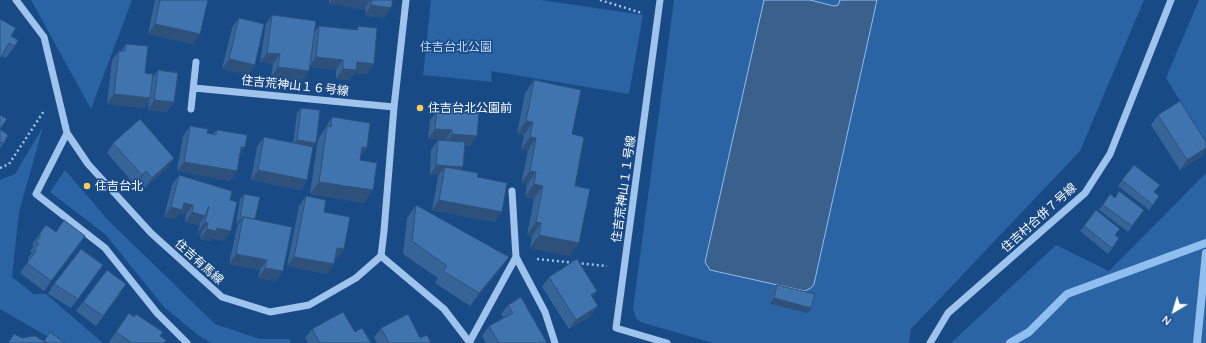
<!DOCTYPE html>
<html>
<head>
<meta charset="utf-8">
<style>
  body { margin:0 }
  #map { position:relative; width:1206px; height:343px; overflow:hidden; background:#184a86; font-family:Quicksand,sans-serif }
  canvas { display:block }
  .north { position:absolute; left:1154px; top:291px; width:40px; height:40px; -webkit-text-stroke:3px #184a86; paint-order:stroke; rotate:218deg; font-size:11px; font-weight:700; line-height:16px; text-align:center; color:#fff }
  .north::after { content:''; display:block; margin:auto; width:14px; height:18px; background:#fff; clip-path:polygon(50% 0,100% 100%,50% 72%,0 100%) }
</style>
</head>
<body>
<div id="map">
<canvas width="1206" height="343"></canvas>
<div class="north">N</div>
</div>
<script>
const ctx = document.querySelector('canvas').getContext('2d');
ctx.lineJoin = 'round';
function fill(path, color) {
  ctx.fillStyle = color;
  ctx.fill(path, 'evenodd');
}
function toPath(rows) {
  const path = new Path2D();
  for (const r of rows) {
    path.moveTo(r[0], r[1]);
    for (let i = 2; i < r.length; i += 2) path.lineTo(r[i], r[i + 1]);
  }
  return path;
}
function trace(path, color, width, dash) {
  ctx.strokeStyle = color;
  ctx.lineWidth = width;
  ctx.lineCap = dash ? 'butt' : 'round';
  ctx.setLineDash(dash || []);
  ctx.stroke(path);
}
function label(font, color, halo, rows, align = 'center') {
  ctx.font = font + ' Quicksand,"Noto Sans JP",sans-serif';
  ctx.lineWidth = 3;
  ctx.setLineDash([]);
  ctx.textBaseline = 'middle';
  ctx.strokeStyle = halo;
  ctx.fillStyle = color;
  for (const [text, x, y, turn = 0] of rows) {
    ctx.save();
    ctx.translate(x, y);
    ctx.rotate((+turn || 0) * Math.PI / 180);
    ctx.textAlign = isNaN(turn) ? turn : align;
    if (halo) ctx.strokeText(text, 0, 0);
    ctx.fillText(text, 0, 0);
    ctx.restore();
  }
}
const green = toPath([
  [31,0,132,0,91,109],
  [431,0,541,0,643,15,629,94,491,71,492,82,423,75],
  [674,0,764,0,706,262,811,288,814,284,877,0,1144,0,1080,151,911,329,909,343,713,343,640,322,636,318,633,309],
  [810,0,840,0,838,5,834,6],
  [1199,0,1206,0,1206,143,1166,78],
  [43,127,19,212,12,277,34,294,46,294,103,343,59,343,0,309,0,180,15,174],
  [65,170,108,220,215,324,260,339,290,339,290,343,211,343,198,335,164,307,105,234,50,192],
  [1206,173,1206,343,951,343,1056,245,1109,271]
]);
const water = toPath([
  [764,0,810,0,834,6,838,5,840,0,877,0,814,284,811,288,805,291,710,270,705,262,764,0]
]);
const stream = toPath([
  [1010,343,1029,332,1067,294,1206,243],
  [1197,343,1206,253]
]);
const path = toPath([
  [600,0,642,13],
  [0,168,9,164,44,111],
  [537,259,607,266]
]);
const minor = toPath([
  [16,0,44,37,67,133,88,164,151,233,222,297,270,312,309,305,356,278,381,256,384,231,394,107,406,0],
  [660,0,616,328,667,343],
  [194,88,394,107],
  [191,109,196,62],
  [67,133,36,194,105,248,157,313,187,343],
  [512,191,516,257,545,312,555,343],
  [381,256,444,309,470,343],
  [469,343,516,257],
  [930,343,948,313,1085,193,1110,154,1171,0]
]);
const wall = toPath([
  [155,0,208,0,200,34,193,44,148,34],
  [329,0,393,0,384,18,365,15,366,7,364,9,329,4],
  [272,15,314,33,319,26,356,30,358,26,367,74,355,73,349,80,336,79,336,70,309,67,309,71,302,81,271,77,273,64,260,62,266,24],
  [239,18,255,65,248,75,222,69,232,28],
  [11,36,15,46,6,58,2,56],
  [463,40,472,49,468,54,459,54,459,46],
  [126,44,145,73,153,77,158,70,174,102,167,112,148,110,149,101,144,108,107,104,112,60,119,51,121,51],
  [534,80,572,134,575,186,570,256,530,248,532,236,527,235,534,199,525,197,527,185,521,183,528,151,521,149,524,135,517,134,525,93],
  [444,102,455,111,477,136,470,146,465,145,463,167,461,170,477,177,495,222,432,210,438,177,439,175,430,175,431,150,438,140,446,140,428,139,430,120],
  [301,108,313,147,307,180,300,190,251,180,257,147,264,137,293,143,297,113],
  [0,115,0,129,4,143,0,148],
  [1158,115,1206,142,1206,150,1202,156,1180,170,1151,125],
  [332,117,361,156,360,160,364,203,310,194,318,139,323,132,324,130],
  [190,126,207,133,213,134,217,130,240,155,230,181,177,171,183,136],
  [113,143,174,158,167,168,145,188,140,181,135,185,107,153],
  [1134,165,1154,193,1159,196,1149,210,1118,186],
  [179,175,230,200,224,241,212,238,210,241,200,239,201,233,198,232,200,223,198,225,185,222,186,215,180,213,175,219,164,217,172,185],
  [244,194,255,219,283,271,276,281,258,278,260,270,229,264,237,227,238,225,236,224,240,199],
  [1110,194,1115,198,1144,210,1128,232,1099,210],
  [306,196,324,212,344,249,337,259,335,258,327,274,287,266,299,206],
  [416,205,509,257,500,269,470,306,435,283,438,278,403,254,407,218],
  [1084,226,1116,235,1116,244,1108,254,1080,231],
  [56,232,78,246,44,291,20,273,29,260,27,259,32,253,30,252,33,247,33,243,40,233],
  [96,275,71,308,48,294,54,284],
  [549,277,593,298,591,316,569,329,542,287],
  [777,285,808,313,770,304,773,291],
  [120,294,96,326,76,311,83,302],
  [508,305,547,343,486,343,482,336,489,326,504,318,501,314],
  [129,313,160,336,164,343,110,343,109,342],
  [381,328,420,338,431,343,377,343,374,337],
  [312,329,355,332,371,343,308,343,305,338]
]);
const shadedWall = toPath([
  [331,0,371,0,364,9,329,4],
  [371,5,391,8,384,18,365,15],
  [155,24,200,34,193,44,148,34],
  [463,48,472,49,468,54,459,54],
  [267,53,280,54,273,64,260,62],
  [316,57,343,60,336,70,309,67],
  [229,59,255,65,248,75,222,69],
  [357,62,374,64,367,74,355,73,349,80,336,79,343,69],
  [278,67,309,71,302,81,271,77],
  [114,94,150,98,144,108,107,104],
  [154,100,174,102,167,112,148,110],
  [526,121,533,122,524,135,517,134],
  [435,129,452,130,446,140,428,139],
  [452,134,477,136,470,146,445,144],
  [530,137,536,138,528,151,521,149],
  [297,140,316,143,312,148,293,146],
  [241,147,245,147,238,157],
  [362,147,367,148,358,161],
  [1206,148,1206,150,1202,156,1180,170,1187,160],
  [174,158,167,168,145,188,152,178],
  [184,162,237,171,230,181,177,171],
  [436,165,463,167,456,177,445,167,439,175,430,175],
  [258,170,307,180,300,190,251,180],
  [146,171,140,181,135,185,142,175],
  [530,171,536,172,527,185,521,183],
  [319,182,373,190,364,203,310,194],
  [534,184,543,186,534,199,525,197],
  [439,200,502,212,495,222,432,210],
  [184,203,193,205,186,215,180,213,175,219,164,217,171,207],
  [192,212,205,216,198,225,185,222],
  [240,219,242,219,238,225,236,224],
  [205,222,208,223,201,233,198,232],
  [536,222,541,223,532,236,527,235],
  [217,228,231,231,224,241,212,238,210,241,200,239,207,229],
  [539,235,579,243,570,256,530,248],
  [85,236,78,246,44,291,51,281],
  [337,248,344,249,337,259,330,257],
  [236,254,267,260,260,270,229,264],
  [294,257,334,264,327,274,287,266],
  [509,257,500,269,470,306,479,293],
  [265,268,283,271,276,281,258,278],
  [597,291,590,301,591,295],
  [774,298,811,308,808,313,770,304],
  [598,306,591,316,569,329,576,320]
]);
const building = toPath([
  [160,0,208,0,200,34,155,24,160,0],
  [372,0,393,0,391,8,371,5,372,0],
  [272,15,316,21,309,71,278,67,280,54,267,53,272,15],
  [239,18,264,24,255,65,229,59,239,18],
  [0,19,16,28,11,36,18,40,15,46,9,43,0,59,0,19],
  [319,26,358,30,358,26,377,28,374,64,357,62,356,70,343,69,343,60,316,57,319,26],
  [463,40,473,40,472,49,463,48,463,40],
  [126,44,148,46,145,73,153,74,150,98,114,94,119,51,125,51,126,44],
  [158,70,178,73,174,102,154,100,158,70],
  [534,80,581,90,572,134,584,137,575,186,590,189,579,243,539,235,541,223,536,222,543,186,534,184,536,172,530,171,536,138,530,137,533,122,526,121,534,80],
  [1180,101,1206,142,1206,148,1187,160,1158,115,1180,101],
  [444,102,456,103,455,111,479,113,477,136,452,134,452,130,435,129,437,110,443,111,444,102],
  [301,108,320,110,316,143,297,140,301,108],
  [0,115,7,119,0,129,8,135,4,143,1,142,0,144,0,115],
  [332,117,370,123,367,148,362,147,360,160,377,163,373,190,319,182,327,126,331,127,332,117],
  [140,119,174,158,152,178,146,171,142,175,113,143,140,119],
  [190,126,208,129,207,133,216,135,217,130,247,135,245,147,241,147,237,171,184,162,190,126],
  [264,137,313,147,307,180,258,170,264,137],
  [438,140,465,142,463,167,436,165,438,140],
  [1134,165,1160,185,1154,192,1159,196,1153,205,1122,180,1134,165],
  [445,167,478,173,477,177,507,183,502,212,439,200,445,167],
  [179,175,232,191,230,200,237,202,231,231,217,228,216,231,207,229,208,223,205,222,209,206,205,216,192,212,193,205,184,203,182,210,171,207,179,175],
  [1119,191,1144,210,1132,226,1103,205,1110,194,1115,198,1119,191],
  [244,194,260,197,255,219,243,217,242,219,240,219,244,194],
  [306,196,326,200,324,212,350,217,344,249,337,248,334,264,294,257,306,196],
  [416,205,509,257,479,293,443,271,447,266,412,241,416,205],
  [1096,210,1120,229,1115,235,1119,238,1112,248,1084,226,1096,210],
  [243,217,292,227,283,271,265,268,267,260,236,254,243,217],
  [64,220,85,236,51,281,27,263,36,251,34,249,39,244,36,242,40,237,40,233,46,225,56,232,64,220],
  [81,249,103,265,78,299,54,284,81,249],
  [577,259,597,291,591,295,598,306,576,320,549,277,577,259],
  [107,270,126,284,103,316,83,302,107,270],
  [777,285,815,294,811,308,774,298,777,285],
  [521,297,547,343,499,343,489,326,513,313,508,305,521,297],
  [343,312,355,332,362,328,371,343,320,343,312,329,343,312],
  [129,313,134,317,136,314,163,332,160,336,166,340,164,343,132,343,116,332,129,313],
  [408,314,420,338,427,335,431,343,389,343,381,328,408,314],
  [50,332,65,343,47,343,44,341,50,332],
  [14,334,22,338,35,336,47,343,8,343,14,334]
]);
const markers = [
  [420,108,4,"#ffcc5a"],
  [87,186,4,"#ffcc5a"]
];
const parkNames = [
  ["住吉台北公園",456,47]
];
const streetNames = [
  ["住吉荒神山１６号線",295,86,6],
  ["住吉荒神山１１号線",624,189,-82],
  ["住吉村合併７号線",1039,218,-42],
  ["住吉有馬線",199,262,42]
];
const poiNames = [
  ["住吉台北公園前",428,108],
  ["住吉台北",95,186]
];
fill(green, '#2a64a4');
fill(water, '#3a608c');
trace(water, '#90beef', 1);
trace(stream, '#90beef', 8);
trace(path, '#9ec3ed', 2.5, [2, 3]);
trace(minor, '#9ec3ed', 7);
fill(wall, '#376496');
fill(shadedWall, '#2d517a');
fill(building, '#4074af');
trace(building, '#2d517a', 1);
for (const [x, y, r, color] of markers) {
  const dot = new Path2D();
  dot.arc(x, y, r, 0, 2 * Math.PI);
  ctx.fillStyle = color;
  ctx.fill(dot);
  trace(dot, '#184a86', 1.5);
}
label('12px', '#c3ddf9', '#184a86', parkNames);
label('12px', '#fff', '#184a86', streetNames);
label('12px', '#fff', '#184a86', poiNames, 'left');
</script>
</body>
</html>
